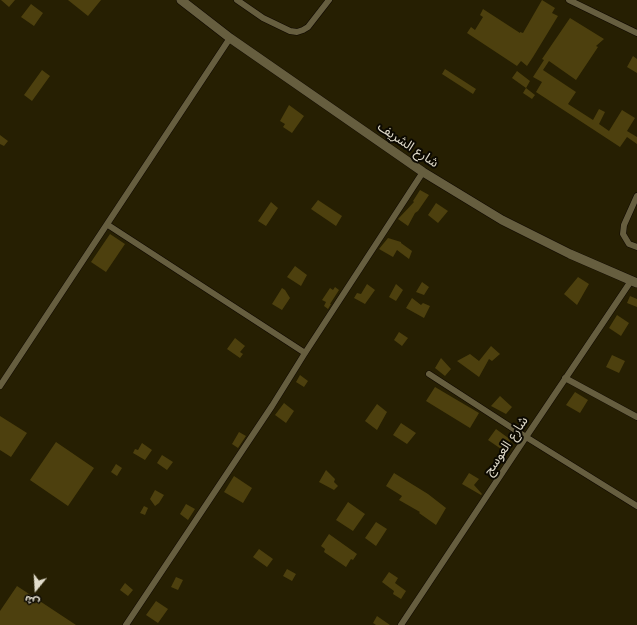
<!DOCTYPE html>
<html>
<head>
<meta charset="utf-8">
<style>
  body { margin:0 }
  #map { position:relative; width:637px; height:625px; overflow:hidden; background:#261f02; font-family:"Work Sans","Noto Sans Arabic",sans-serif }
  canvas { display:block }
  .north { position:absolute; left:16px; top:569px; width:40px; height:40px; -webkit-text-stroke:3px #0c0901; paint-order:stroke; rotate:198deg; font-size:11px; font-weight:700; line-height:16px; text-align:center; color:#e1dccb }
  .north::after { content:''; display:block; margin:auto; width:14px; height:18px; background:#e1dccb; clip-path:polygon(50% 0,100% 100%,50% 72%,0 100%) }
</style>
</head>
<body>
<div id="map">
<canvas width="637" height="625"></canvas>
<div class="north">ش</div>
</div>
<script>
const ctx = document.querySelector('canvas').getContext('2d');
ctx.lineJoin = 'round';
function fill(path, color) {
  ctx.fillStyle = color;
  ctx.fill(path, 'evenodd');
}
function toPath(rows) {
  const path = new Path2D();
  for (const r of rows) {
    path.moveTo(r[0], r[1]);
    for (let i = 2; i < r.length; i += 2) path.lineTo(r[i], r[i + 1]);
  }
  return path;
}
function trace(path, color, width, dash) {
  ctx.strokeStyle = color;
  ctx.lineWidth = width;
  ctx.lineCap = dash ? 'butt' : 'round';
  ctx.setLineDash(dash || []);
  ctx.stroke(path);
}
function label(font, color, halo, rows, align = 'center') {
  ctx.font = font + ' "Work Sans","Noto Sans Arabic",sans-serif';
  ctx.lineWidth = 4;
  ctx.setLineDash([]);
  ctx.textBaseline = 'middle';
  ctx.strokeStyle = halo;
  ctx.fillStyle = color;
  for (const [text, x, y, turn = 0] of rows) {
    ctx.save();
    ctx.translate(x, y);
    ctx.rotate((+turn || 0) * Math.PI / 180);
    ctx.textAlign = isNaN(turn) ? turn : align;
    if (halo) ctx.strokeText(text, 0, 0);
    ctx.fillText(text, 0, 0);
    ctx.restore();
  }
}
const building = toPath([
  [1,0,15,0,9,7],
  [68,0,101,0,88,16],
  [542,0,555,8,552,13,558,16,533,57,527,66,521,61,517,66,467,33,471,27,475,30,483,17,480,15,483,9,520,33,520,32,523,33],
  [31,4,43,13,34,26,21,17],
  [570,18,604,39,596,46,598,47,576,80,549,61,543,70,576,92,568,104,593,120,599,109,605,112,599,124,609,131,622,110,635,118,627,131,637,137,637,144,627,137,620,147,536,92,542,82,533,77,544,60,542,59],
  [633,56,637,59,637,73,627,67],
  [445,69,476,89,473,94,442,74],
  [42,70,50,76,32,101,24,95],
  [517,71,530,81,526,88,512,78],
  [526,88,535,95,532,99,523,93],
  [289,105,304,116,292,133,283,127,285,124,280,121],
  [0,135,8,141,4,146,0,144],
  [420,190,429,195,418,211,415,213,408,226,398,219,414,202,413,201],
  [318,200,342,216,336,226,311,209],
  [271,202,278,208,266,226,258,221],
  [436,203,448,211,438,223,428,215],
  [110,234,125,244,106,272,91,262],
  [388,238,401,242,401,243,412,251,409,259,397,250,393,257,379,249],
  [295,266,307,275,301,286,287,277],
  [578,277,589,284,577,305,564,294],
  [422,282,429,287,424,295,416,292],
  [367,284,375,290,365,304,354,298,357,293,361,294],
  [396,284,403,290,396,301,389,297],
  [335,287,339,290,330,304,331,304,328,309,324,306,326,302,322,300,330,288,333,290],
  [282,288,285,290,290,298,282,310,272,304],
  [630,296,637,299,637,307,627,303],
  [412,298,421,305,423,303,430,306,424,318,406,308],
  [617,315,629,323,621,336,609,328],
  [399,332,408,338,402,346,394,340],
  [235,338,245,346,240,352,243,354,240,358,227,349],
  [491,346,500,354,492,361,489,359,479,377,457,361,470,354,479,361],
  [612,355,625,361,619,373,606,367],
  [441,358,451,369,445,376,435,368],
  [300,375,308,381,304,387,296,382],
  [435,387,479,413,470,428,426,401],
  [575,392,588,400,580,413,566,405],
  [500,396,512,407,506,414,491,406],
  [284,403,294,411,286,423,275,415],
  [377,404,387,412,377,430,365,421],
  [0,416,27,433,11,457,0,450],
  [401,423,416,433,407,444,393,435],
  [496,429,511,440,504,451,488,440],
  [239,432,246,436,238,448,232,444],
  [56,442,94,468,68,506,30,480],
  [142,443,152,450,145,460,133,453,135,449,138,450],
  [162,455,173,462,167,470,157,463],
  [116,464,122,468,117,476,111,472],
  [326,470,335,479,334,482,338,486,334,490,319,482],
  [394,473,428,494,446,508,436,525,419,513,420,512,399,500,402,496,386,486],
  [469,473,479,479,474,485,482,494,481,495,462,484],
  [234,476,252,488,243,503,224,492],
  [155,490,164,495,159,503,155,506,150,499],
  [348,502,365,514,353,531,336,520],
  [186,504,195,509,188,520,180,514],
  [144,506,148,508,145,515,140,513],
  [376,522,387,529,376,546,365,538],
  [329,534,357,554,353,560,351,559,346,567,324,552,325,549,321,546],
  [259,549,273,559,267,567,253,557],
  [287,569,296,574,292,581,283,576],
  [389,572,398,578,395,583,406,591,401,599,393,594,394,591,382,582],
  [176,577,183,580,178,590,171,587],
  [125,583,133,590,128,596,120,590],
  [17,586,76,625,0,625,0,611],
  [156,601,168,609,158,623,146,615],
  [377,616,390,625,376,625,373,623]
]);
const minor = toPath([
  [237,0,263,18,290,31,297,32,303,30,308,27,329,0],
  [569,0,637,33],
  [637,196,624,225,623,234,629,244,637,247],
  [108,225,305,353],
  [429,374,526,437,637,506],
  [565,378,637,417],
  [0,386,230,38],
  [126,625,272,406,305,353,423,172],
  [401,625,526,437,631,281]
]);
const secondary = toPath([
  [181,0,230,38,423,172,502,220,570,254,637,283]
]);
const streetNames = [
  ["شارع الشريف",408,145,34],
  ["شارع العوسج",506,446,-56]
];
fill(building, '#4d400e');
trace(minor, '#0f0800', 7);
trace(secondary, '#0f0800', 10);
trace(minor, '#665e3f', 6);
trace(secondary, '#665e3f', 9);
label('13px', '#e1dccb', '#0c0901', streetNames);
</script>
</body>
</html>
